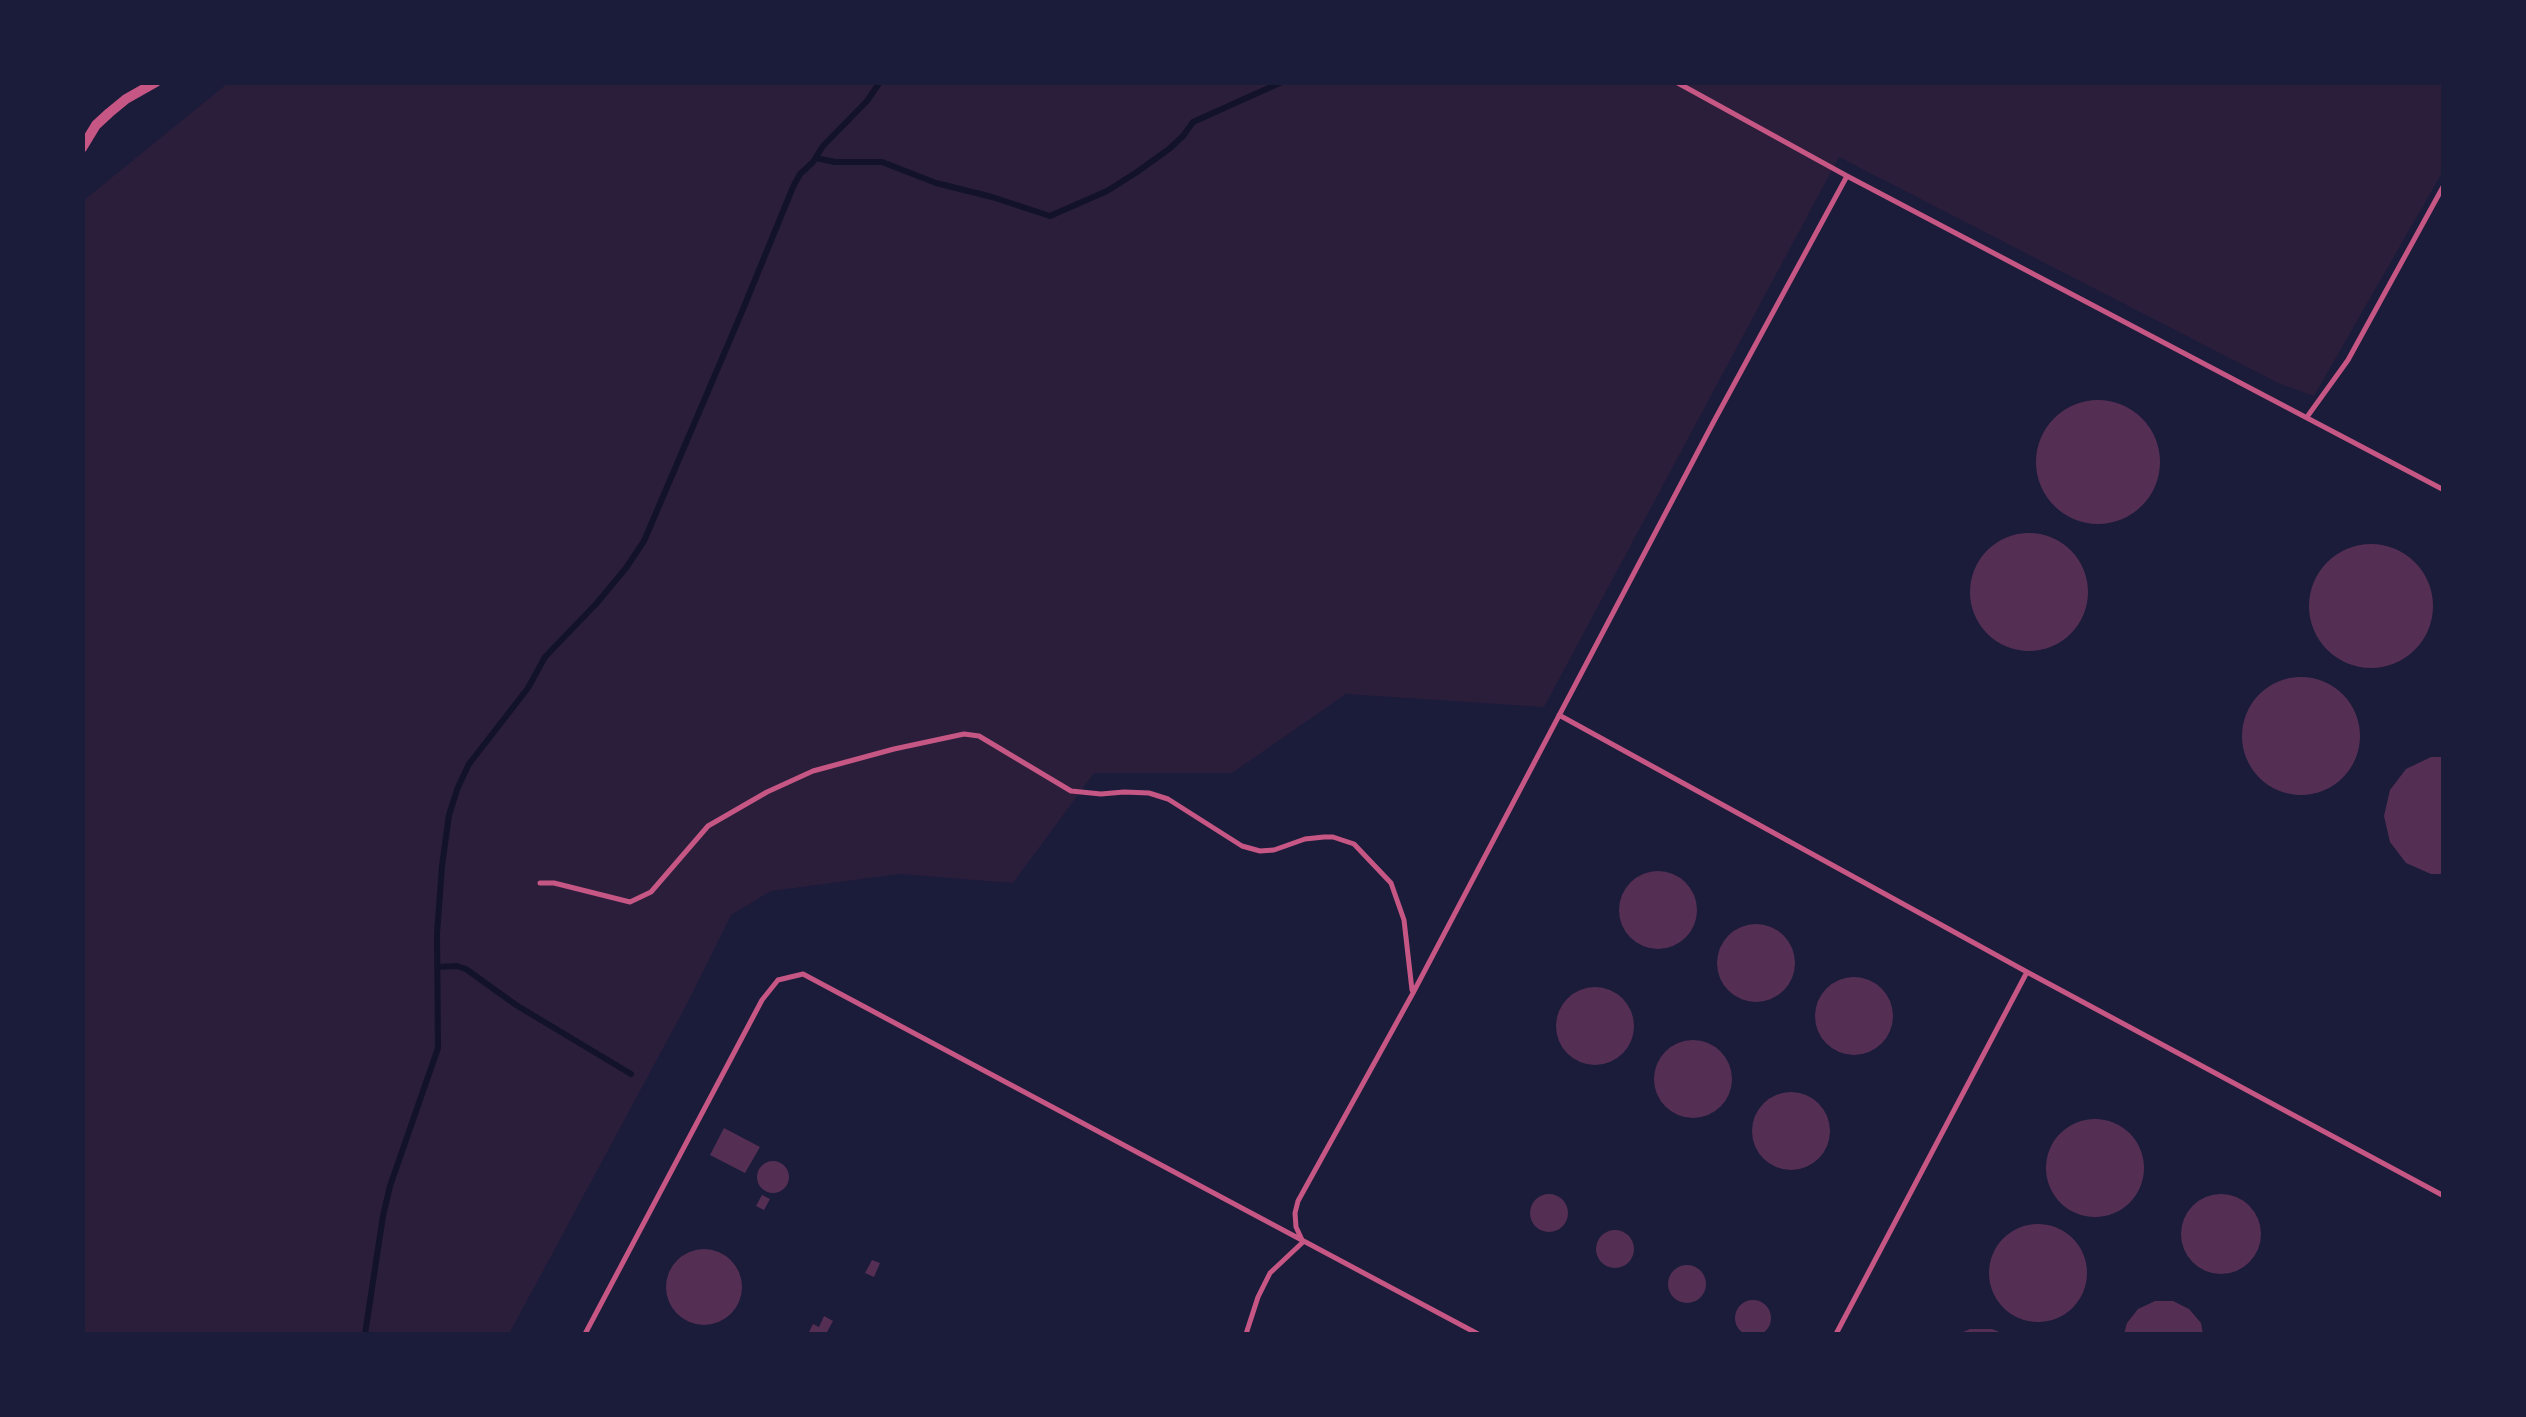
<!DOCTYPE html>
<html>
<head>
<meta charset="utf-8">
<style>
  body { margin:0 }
  #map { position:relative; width:2526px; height:1417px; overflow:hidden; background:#1b1b3a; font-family:"Space Grotesk",sans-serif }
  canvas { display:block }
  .frame { position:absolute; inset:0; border:85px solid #1b1b3a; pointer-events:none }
</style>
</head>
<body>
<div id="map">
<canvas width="2526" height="1417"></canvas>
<div class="frame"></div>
</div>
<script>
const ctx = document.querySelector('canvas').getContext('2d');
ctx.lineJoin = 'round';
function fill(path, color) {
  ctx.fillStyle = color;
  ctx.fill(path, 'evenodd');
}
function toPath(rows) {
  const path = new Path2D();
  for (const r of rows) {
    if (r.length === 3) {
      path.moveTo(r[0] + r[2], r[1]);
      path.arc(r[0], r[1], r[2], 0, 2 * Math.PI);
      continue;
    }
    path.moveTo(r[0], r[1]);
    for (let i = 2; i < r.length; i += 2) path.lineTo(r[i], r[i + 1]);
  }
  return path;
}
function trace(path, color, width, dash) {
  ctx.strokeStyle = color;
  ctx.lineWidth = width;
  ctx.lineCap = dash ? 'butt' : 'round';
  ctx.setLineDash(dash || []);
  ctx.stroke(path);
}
const green = toPath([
  [228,83,2443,83,2443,171,2314,396,2278,383,1839,157,1544,707,1346,694,1232,773,1094,773,1013,883,900,874,771,891,731,915,689,1000,509,1334,83,1334,83,201]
]);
const stream = toPath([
  [816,158,835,162,882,162,936,183,992,197,1050,216,1107,191,1137,172,1169,149,1183,136,1193,122,1282,82],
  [437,967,457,966,466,969,516,1005,631,1074],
  [365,1334,383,1216,390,1186,438,1048,437,934,442,866,449,815,458,787,469,764,528,688,545,657,596,604,626,568,644,541,741,314,793,187,800,174,813,162,823,146,867,101,880,82]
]);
const building = toPath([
  [2098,462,62],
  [2029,592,59],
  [2371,606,62],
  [2301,736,59],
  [2431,757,2444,757,2444,874,2431,874,2406,863,2390,842,2384,816,2390,790,2406,769],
  [1658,910,39],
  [1756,963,39],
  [1854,1016,39],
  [1595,1026,39],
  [1693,1079,39],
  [1791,1131,39],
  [2095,1168,49],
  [724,1128,760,1147,745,1173,710,1155],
  [773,1177,16],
  [2221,1234,40],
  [1549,1213,19],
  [762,1195,770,1199,764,1210,756,1206],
  [2038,1273,49],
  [1615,1249,19],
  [704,1287,38],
  [872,1260,880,1263,874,1277,865,1273],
  [1687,1284,19],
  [1753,1318,18],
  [2155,1301,2173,1301,2189,1309,2201,1323,2203,1334,2124,1334,2127,1323,2138,1309],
  [824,1316,833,1321,827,1332,833,1334,808,1334,813,1324,819,1327],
  [1970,1329,1992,1329,2004,1334,1958,1334]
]);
const service = toPath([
  [1676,82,1847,176,2444,490],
  [2307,417,2348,360,2444,185],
  [1559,715,2027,972,2444,1196],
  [540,883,554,883,630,902,651,892,708,826,767,792,813,771,894,749,964,734,979,736,1071,791,1101,794,1124,792,1149,793,1168,799,1242,846,1260,851,1274,850,1305,839,1324,837,1333,837,1354,844,1391,883,1404,920,1412,990],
  [585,1334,762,1000,778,980,803,974,1478,1334],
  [1246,1334,1258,1297,1270,1273,1303,1242,1296,1227,1295,1213,1298,1201,1413,993,1713,423,1847,176],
  [1836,1334,2027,972]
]);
const minor = toPath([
  [82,148,96,125,109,113,126,99,156,82]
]);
fill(green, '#2a1e3b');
trace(stream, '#12122b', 6);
fill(building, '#542f53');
trace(service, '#c65784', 5);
trace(minor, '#c65784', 10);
</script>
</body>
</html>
